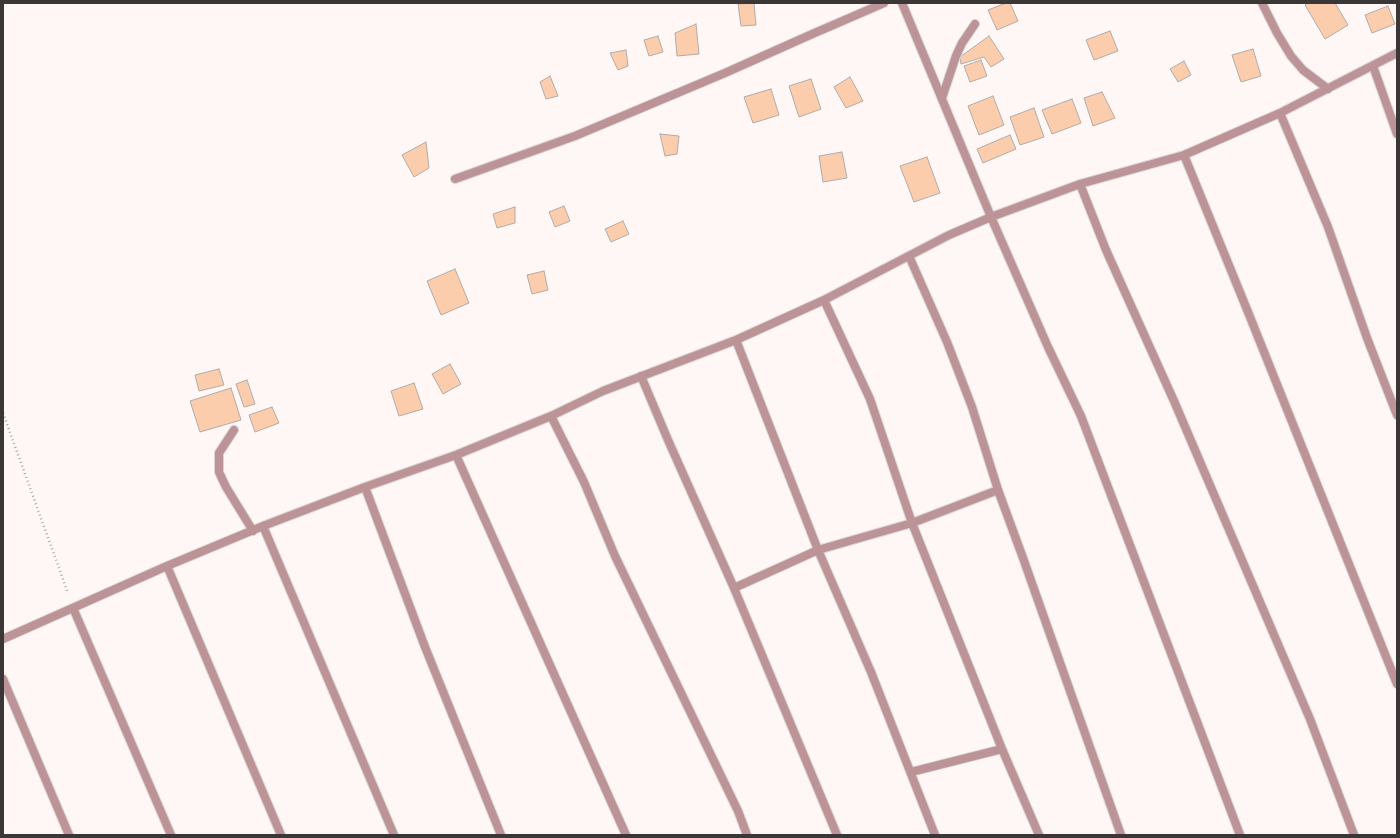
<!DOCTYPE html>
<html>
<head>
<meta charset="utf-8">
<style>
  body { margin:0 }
  #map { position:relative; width:1400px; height:838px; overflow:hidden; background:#fef7f5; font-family:Helvetica,sans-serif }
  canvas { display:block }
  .frame { position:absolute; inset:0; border:4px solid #3a3736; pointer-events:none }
</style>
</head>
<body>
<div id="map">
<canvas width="1400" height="838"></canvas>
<div class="frame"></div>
</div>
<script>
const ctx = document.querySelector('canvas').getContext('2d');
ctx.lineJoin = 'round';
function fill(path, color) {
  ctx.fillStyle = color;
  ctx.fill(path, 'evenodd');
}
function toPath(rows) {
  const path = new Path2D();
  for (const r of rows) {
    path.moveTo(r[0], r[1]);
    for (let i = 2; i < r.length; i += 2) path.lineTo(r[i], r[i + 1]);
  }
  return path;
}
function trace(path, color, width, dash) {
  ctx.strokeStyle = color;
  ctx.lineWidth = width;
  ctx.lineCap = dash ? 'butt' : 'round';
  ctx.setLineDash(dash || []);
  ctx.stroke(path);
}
const building = toPath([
  [754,3,756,25,741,26,738,4,754,3],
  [1006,3,1010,3,1018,21,997,30,988,10,1006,3],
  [1308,3,1335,3,1348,25,1325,39,1305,5,1308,3],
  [1388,6,1395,24,1372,33,1365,15,1388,6],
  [696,24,699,54,677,56,675,33,696,24],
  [1110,31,1118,51,1094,60,1086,40,1110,31],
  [658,36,663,52,649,56,644,40,658,36],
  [989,36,1004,59,991,67,984,57,961,64,960,57,989,36],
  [1253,49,1261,76,1241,82,1232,55,1253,49],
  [626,50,628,66,618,70,610,53,626,50],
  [981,60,987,76,970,82,964,66,981,60],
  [1184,61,1191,75,1178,82,1170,69,1184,61],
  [550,76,558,96,546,99,540,82,550,76],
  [850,77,863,101,846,108,834,87,850,77],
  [811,79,821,109,799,117,789,86,811,79],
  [771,89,779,115,753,123,744,97,771,89],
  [1102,92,1115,118,1093,126,1084,98,1102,92],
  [993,96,1004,125,979,135,968,106,993,96],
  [1072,99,1081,123,1052,134,1042,110,1072,99],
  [1034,108,1044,137,1020,145,1010,117,1034,108],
  [660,134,679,136,677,154,665,156,660,134],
  [1010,135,1016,149,983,163,977,149,1010,135],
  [426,142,429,168,414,177,402,155,426,142],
  [842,152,847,178,823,182,819,156,842,152],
  [927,157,940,193,914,202,900,166,927,157],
  [564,206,570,221,555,227,549,212,564,206],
  [515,207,515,223,497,228,493,214,515,207],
  [623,221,629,234,611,242,605,229,623,221],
  [455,269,469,303,441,315,427,281,455,269],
  [544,271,548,290,532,294,527,275,544,271],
  [450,364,461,384,443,394,432,374,450,364],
  [219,369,224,385,199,391,195,375,219,369],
  [247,380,255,404,244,407,236,384,247,380],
  [414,383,423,409,399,416,391,391,414,383],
  [231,388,241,420,200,432,190,401,231,388],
  [272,407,279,423,255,432,249,415,272,407]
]);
const path = toPath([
  [3,413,68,593]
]);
const service = toPath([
  [942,98,956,56,962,43,975,24],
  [234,430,219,453,219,472,226,487,253,531]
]);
const minor = toPath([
  [902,3,991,217,1048,347,1081,416,1240,835],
  [1262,3,1277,33,1291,56,1303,70,1328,89],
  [1373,66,1397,134],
  [1280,113,1328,227,1367,338,1397,415],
  [1184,155,1248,312,1397,684],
  [455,179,575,136,725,73,810,35,884,3],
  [1080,184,1106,250,1174,401,1310,719,1354,835],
  [909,256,947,342,972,407,998,490,1023,558,1121,835],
  [824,300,870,399,912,523,1002,749,1039,835],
  [736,340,818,550,871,672,935,835],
  [641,376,668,440,734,588,837,835],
  [551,416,584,482,615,556,738,811,747,835],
  [456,455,626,835],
  [365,487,425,647,501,835],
  [263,526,394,835],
  [167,566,281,835],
  [734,588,818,550,912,523,998,490],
  [73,608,171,835],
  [3,639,167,566,263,526,365,487,456,455,551,416,603,391,736,340,824,300,949,235,991,217,1080,184,1184,155,1280,113,1397,53],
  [3,679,69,835],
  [911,772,1002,749]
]);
fill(building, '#fbcdad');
trace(building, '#b2aba7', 1);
trace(service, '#dbd4d3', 10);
trace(minor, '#dbd4d3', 10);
trace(path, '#aca7a5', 2.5, [1, 3]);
trace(service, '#bc9397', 8);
trace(minor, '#bc9397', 8);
</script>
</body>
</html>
